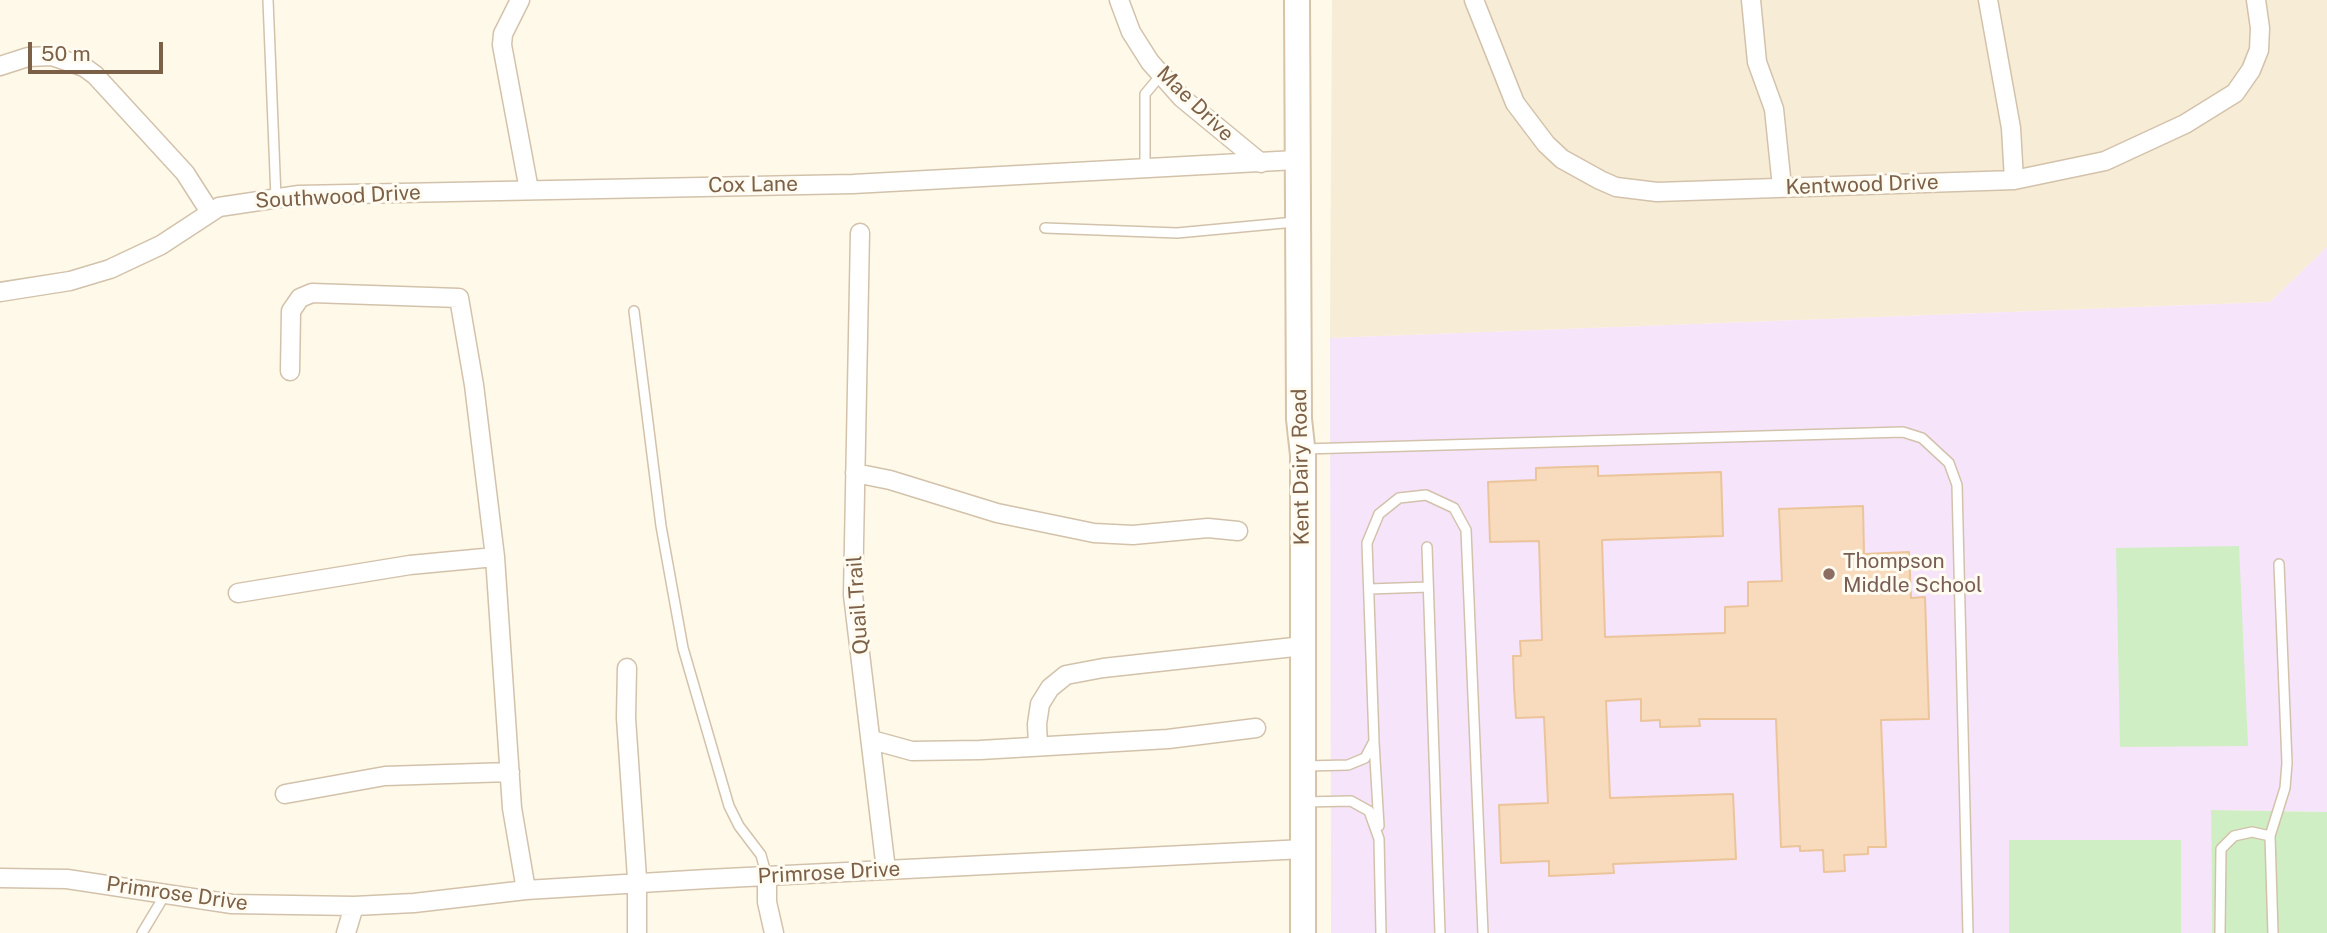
<!DOCTYPE html>
<html>
<head>
<meta charset="utf-8">
<style>
  body { margin:0 }
  #map { position:relative; width:2327px; height:933px; overflow:hidden; background:#fef9e8; font-family:"Public Sans",sans-serif }
  canvas { display:block }
  .scale { position:absolute; left:28px; top:42px; width:135px; height:32px; box-sizing:border-box; border:4px solid #7c6148; border-top:0; padding-left:9px; font-size:21px; line-height:24px; white-space:nowrap; color:#7c6148; -webkit-text-stroke:5px #fffbf0; paint-order:stroke }
</style>
</head>
<body>
<div id="map">
<canvas width="2327" height="933"></canvas>
<div class="scale">50 m</div>
</div>
<script>
const ctx = document.querySelector('canvas').getContext('2d');
ctx.lineJoin = 'round';
function fill(path, color) {
  ctx.fillStyle = color;
  ctx.fill(path, 'evenodd');
}
function toPath(rows) {
  const path = new Path2D();
  for (const r of rows) {
    path.moveTo(r[0], r[1]);
    for (let i = 2; i < r.length; i += 2) path.lineTo(r[i], r[i + 1]);
  }
  return path;
}
function trace(path, color, width, dash) {
  ctx.strokeStyle = color;
  ctx.lineWidth = width;
  ctx.lineCap = dash ? 'butt' : 'round';
  ctx.setLineDash(dash || []);
  ctx.stroke(path);
}
function label(font, color, halo, rows, align = 'center') {
  ctx.font = font + ' "Public Sans",sans-serif';
  ctx.lineWidth = 6;
  ctx.setLineDash([]);
  ctx.textBaseline = 'middle';
  ctx.strokeStyle = halo;
  ctx.fillStyle = color;
  for (const [text, x, y, turn = 0] of rows) {
    ctx.save();
    ctx.translate(x, y);
    ctx.rotate((+turn || 0) * Math.PI / 180);
    ctx.textAlign = isNaN(turn) ? turn : align;
    if (halo) ctx.strokeText(text, 0, 0);
    ctx.fillText(text, 0, 0);
    ctx.restore();
  }
}
const residential = toPath([
  [1332,0,2327,0,2327,247,2270,302,1330,338]
]);
const education = toPath([
  [2327,247,2327,812,2211,810,2212,933,1331,933,1330,338,2270,302]
]);
const green = toPath([
  [2239,546,2248,746,2120,747,2116,548],
  [2211,810,2327,812,2327,933,2212,933],
  [2009,840,2181,840,2181,933,2009,933]
]);
const building = toPath([
  [1598,466,1598,476,1721,472,1723,536,1602,540,1605,637,1725,633,1725,607,1748,606,1748,582,1782,581,1779,509,1863,506,1864,554,1909,552,1911,598,1925,597,1929,719,1881,720,1886,847,1868,847,1868,854,1844,855,1845,871,1824,872,1823,850,1800,851,1800,846,1781,847,1776,719,1699,719,1700,726,1660,727,1660,720,1641,721,1641,699,1606,701,1610,798,1733,794,1736,859,1613,864,1614,873,1549,876,1549,861,1501,863,1499,805,1548,803,1544,717,1516,718,1514,688,1513,656,1521,656,1520,641,1542,640,1539,541,1490,542,1488,482,1536,480,1536,468,1598,466]
]);
const lane = toPath([
  [268,0,276,198],
  [1145,169,1145,94,1161,75],
  [1045,228,1177,233,1295,222],
  [634,311,661,526,683,648,729,806,739,826,761,855,767,877],
  [1304,449,1903,432,1922,438,1949,463,1957,485,1968,933],
  [1427,547,1440,933],
  [1369,589,1428,587],
  [1374,742,1379,826],
  [1306,766,1348,765,1365,758,1374,741,1367,543,1379,514,1399,498,1426,495,1454,508,1466,530,1483,933],
  [1304,802,1351,801,1369,811,1379,839,1381,933],
  [142,933,166,893],
  [2220,933,2221,849,2234,836,2252,832,2270,836],
  [2273,933,2270,836,2285,788,2287,763,2279,564]
]);
const street = toPath([
  [520,0,503,34,502,45,529,190],
  [1119,0,1131,32,1150,62,1182,98,1261,163],
  [1474,0,1515,103,1546,144,1562,159,1600,180,1616,187,1657,192,2014,180,2105,161,2185,124,2235,93,2251,70,2259,50,2260,28,2256,0],
  [1751,0,1757,62,1774,109,1782,187],
  [1988,0,2011,128,2014,180],
  [0,66,28,57,52,56,84,67,95,75,185,173,210,212],
  [860,233,853,595,886,870],
  [0,292,70,281,110,269,161,245,219,207,299,195,853,184,1296,160],
  [290,371,291,311,300,298,312,293,459,298,474,385,495,557,512,808,526,890],
  [855,473,890,480,997,513,1094,533,1133,535,1208,528,1238,531],
  [238,593,410,565,495,557],
  [627,668,626,718,637,878,637,933],
  [872,740,912,751,980,750,1168,739,1256,728],
  [1038,746,1037,724,1040,704,1050,688,1066,675,1103,668,1303,646],
  [285,794,385,776,510,772],
  [767,877,767,902,774,933],
  [0,878,67,879,232,904,354,906,414,903,526,890,707,879,1304,849],
  [346,933,354,906]
]);
const secondary = toPath([
  [1297,0,1299,419,1303,455,1303,933]
]);
const markers = [
  [1829,574,7,"#8d6e63"]
];
const streetNames = [
  ["Mae Drive",1195,104,44],
  ["Cox Lane",753,185,-1],
  ["Kentwood Drive",1862,185,-2],
  ["Southwood Drive",338,197,-3],
  ["Kent Dairy Road",1301,467,-91],
  ["Quail Trail",858,605,-94],
  ["Primrose Drive",829,873,-3],
  ["Primrose Drive",177,894,8]
];
const educationNames = [
  ["Thompson",1843,562],
  ["Middle School",1843,586]
];
fill(residential, '#f7ecd5');
fill(education, '#f6e4fb');
fill(green, '#cfeec3');
fill(building, '#f7dbbc');
trace(building, '#ecc49a', 2);
trace(lane, '#d3c2ab', 12);
trace(street, '#d3c2ab', 21);
trace(secondary, '#d6c3a8', 28);
trace(lane, '#fff', 9);
trace(street, '#fff', 18);
trace(secondary, '#fff', 24);
for (const [x, y, r, color] of markers) {
  const dot = new Path2D();
  dot.arc(x, y, r, 0, 2 * Math.PI);
  ctx.fillStyle = color;
  ctx.fill(dot);
  trace(dot, '#fffbf0', 2.5);
}
label('21px', '#7c6148', '#fffbf0', streetNames);
label('21px', '#785e54', '#fffbf0', educationNames, 'left');
</script>
</body>
</html>
